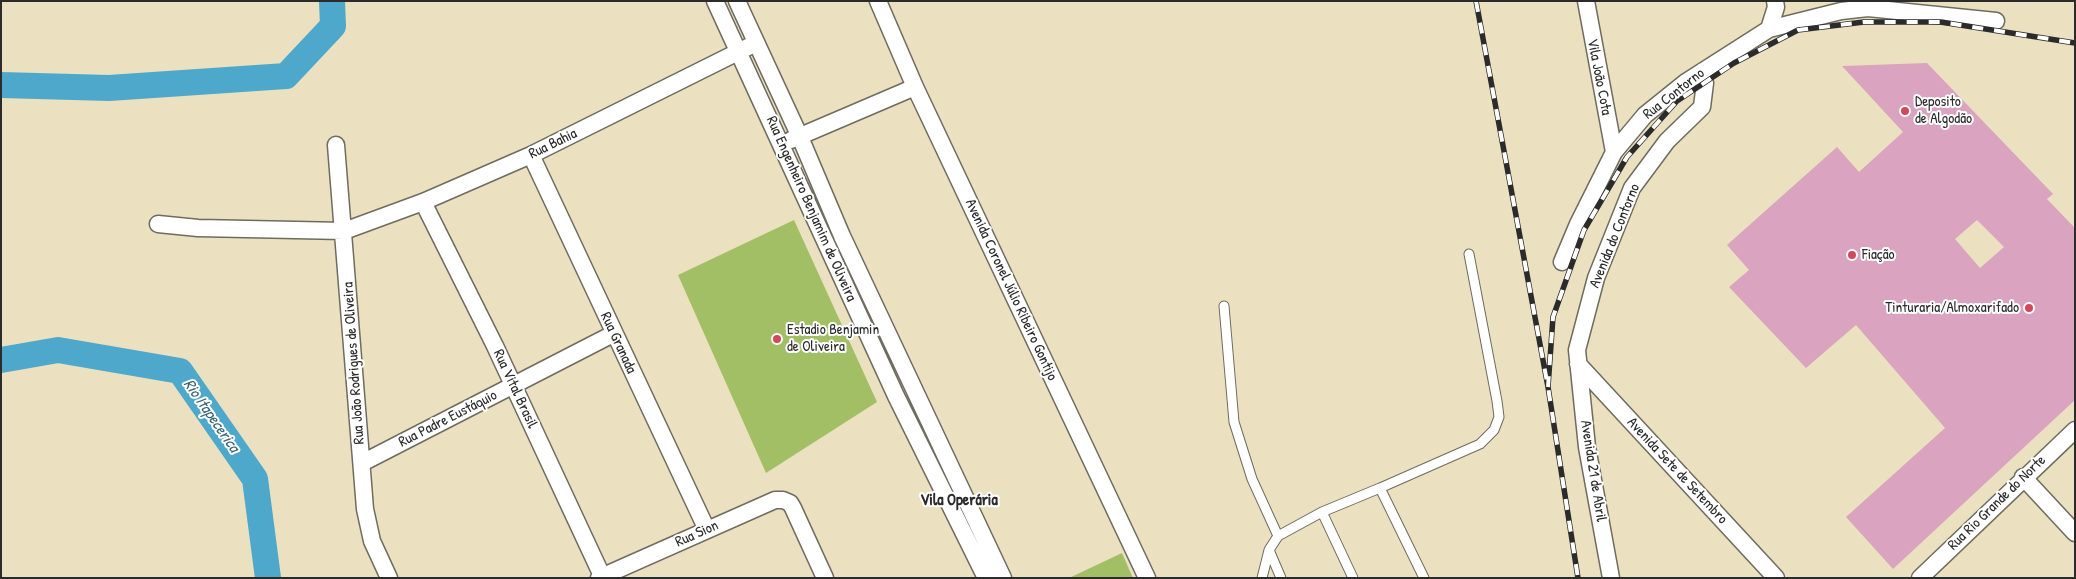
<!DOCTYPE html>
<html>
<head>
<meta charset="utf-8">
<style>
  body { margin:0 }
  #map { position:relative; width:2076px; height:579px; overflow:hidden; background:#ebe1c0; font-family:"Patrick Hand",sans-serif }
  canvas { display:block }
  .frame { position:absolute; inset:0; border:2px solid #2b2b2b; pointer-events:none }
</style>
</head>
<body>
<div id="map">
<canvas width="2076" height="579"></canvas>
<div class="frame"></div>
</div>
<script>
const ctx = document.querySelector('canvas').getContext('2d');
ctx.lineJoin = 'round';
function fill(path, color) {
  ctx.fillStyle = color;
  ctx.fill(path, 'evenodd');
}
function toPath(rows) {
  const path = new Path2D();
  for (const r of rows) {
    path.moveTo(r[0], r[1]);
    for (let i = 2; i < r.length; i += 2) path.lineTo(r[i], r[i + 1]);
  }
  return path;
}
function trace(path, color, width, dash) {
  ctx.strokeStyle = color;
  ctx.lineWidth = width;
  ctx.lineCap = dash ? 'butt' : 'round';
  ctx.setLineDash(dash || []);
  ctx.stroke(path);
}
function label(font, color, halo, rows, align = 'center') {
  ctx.font = font + ' "Patrick Hand",sans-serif';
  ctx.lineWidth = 4;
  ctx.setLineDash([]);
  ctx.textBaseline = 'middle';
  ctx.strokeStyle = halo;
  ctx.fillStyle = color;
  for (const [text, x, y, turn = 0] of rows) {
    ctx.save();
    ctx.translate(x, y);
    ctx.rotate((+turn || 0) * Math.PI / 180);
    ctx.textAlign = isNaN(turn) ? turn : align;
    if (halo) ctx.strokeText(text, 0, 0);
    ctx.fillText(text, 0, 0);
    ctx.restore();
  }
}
const green = toPath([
  [794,220,877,402,766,473,678,275],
  [1122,553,1133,578,1069,578]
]);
const river = toPath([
  [1,85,109,88,286,76,333,26,332,1],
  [1,360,58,350,180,371,255,479,268,578]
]);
const building = toPath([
  [1927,63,2053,194,2047,199,2075,228,2075,400,1893,569,1846,517,1945,428,1856,325,1806,368,1729,287,1749,270,1727,245,1837,147,1859,172,1903,132,1842,66],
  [1977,220,2004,247,1980,268,1955,239]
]);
const lane = toPath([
  [1224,306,1234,422,1252,479,1278,536],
  [1380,488,1480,444,1494,430,1499,417,1497,401,1469,254],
  [1322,512,1353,578],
  [1269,550,1281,578],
  [1262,578,1269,550,1278,536,1322,512,1380,488,1424,578]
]);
const street = toPath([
  [715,1,896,396,986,578],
  [737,1,800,137,842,236,1003,578],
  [878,1,915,87,1147,578],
  [1586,1,1614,152],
  [1868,8,1996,21],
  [1769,29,1776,7,1775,1],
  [791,140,915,87],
  [336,145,365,509,372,541,389,578],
  [531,155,707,530],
  [423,202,495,346,603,578],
  [158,224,198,228,344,231,423,202,531,155,756,43],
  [1562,262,1578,224,1614,152,1645,115,1686,82,1769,29,1841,11,1868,8,1869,1],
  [1578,364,1776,578],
  [362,463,613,334],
  [2023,477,2075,533],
  [599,578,775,500,783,500,790,503,793,508,825,578],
  [1611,578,1587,447,1577,350,1596,278,1632,188,1667,141,1702,107,1705,83,1703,71],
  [1920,578,2075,430]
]);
const rail = toPath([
  [1476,1,1548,387,1578,578],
  [1548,387,1553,317,1584,230,1627,157,1677,101,1734,63,1798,30,1864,22,1941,22,2075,43]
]);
const markers = [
  [1905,111,5,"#d1495b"],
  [1852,255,5,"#d1495b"],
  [2029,308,5,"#d1495b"],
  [777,339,5,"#d1495b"]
];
const streetNames = [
  ["Vila João Cota",1599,77,79],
  ["Rua Contorno",1674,94,-38],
  ["Rua Bahia",553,144,-26],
  ["Rua Engenheiro Benjamim de Oliveira",811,209,66],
  ["Avenida do Contorno",1615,236,-68],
  ["Avenida Coronel Júlio Ribeiro Gontijo",1011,290,65],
  ["Rua Granada",618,343,65],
  ["Rua João Rodrigues de Oliveira",354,363,-94],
  ["Rua Vital Brasil",515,389,65],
  ["Rua Padre Eustáquio",448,419,-27],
  ["Avenida 21 de Abril",1593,471,81],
  ["Avenida Sete de Setembro",1677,471,47],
  ["Rua Rio Grande do Norte",1997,503,-44],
  ["Rua Sion",697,534,-24]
];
const poiNames = [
  ["Deposito",1915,102],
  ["de Algodão",1915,119],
  ["Fiação",1862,255],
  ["Tinturaria/Almoxarifado",2019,308,"right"],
  ["Estadio Benjamin",787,330],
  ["de Oliveira",787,347]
];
const waterNames = [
  ["Rio Itapecerica",211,416,55]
];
const neighbourhoodNames = [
  ["Vila Operária",959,501]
];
fill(green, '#a3bf66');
trace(river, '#4da8cb', 26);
fill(building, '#daa3c0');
trace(lane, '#6e6b5f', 11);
trace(street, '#6e6b5f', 19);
trace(lane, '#fff', 9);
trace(street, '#fff', 16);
trace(rail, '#2b2b2b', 5.5);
trace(rail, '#fff', 4, [11]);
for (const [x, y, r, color] of markers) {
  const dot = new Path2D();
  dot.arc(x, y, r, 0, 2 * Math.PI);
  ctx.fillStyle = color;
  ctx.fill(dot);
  trace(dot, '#fff', 2);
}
label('15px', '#2b2b2b', '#fff', streetNames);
label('15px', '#2b2b2b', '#fff', poiNames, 'left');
label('italic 16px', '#3a6373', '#fff', waterNames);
label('bold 16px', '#2b2b2b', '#fff', neighbourhoodNames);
</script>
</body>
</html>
